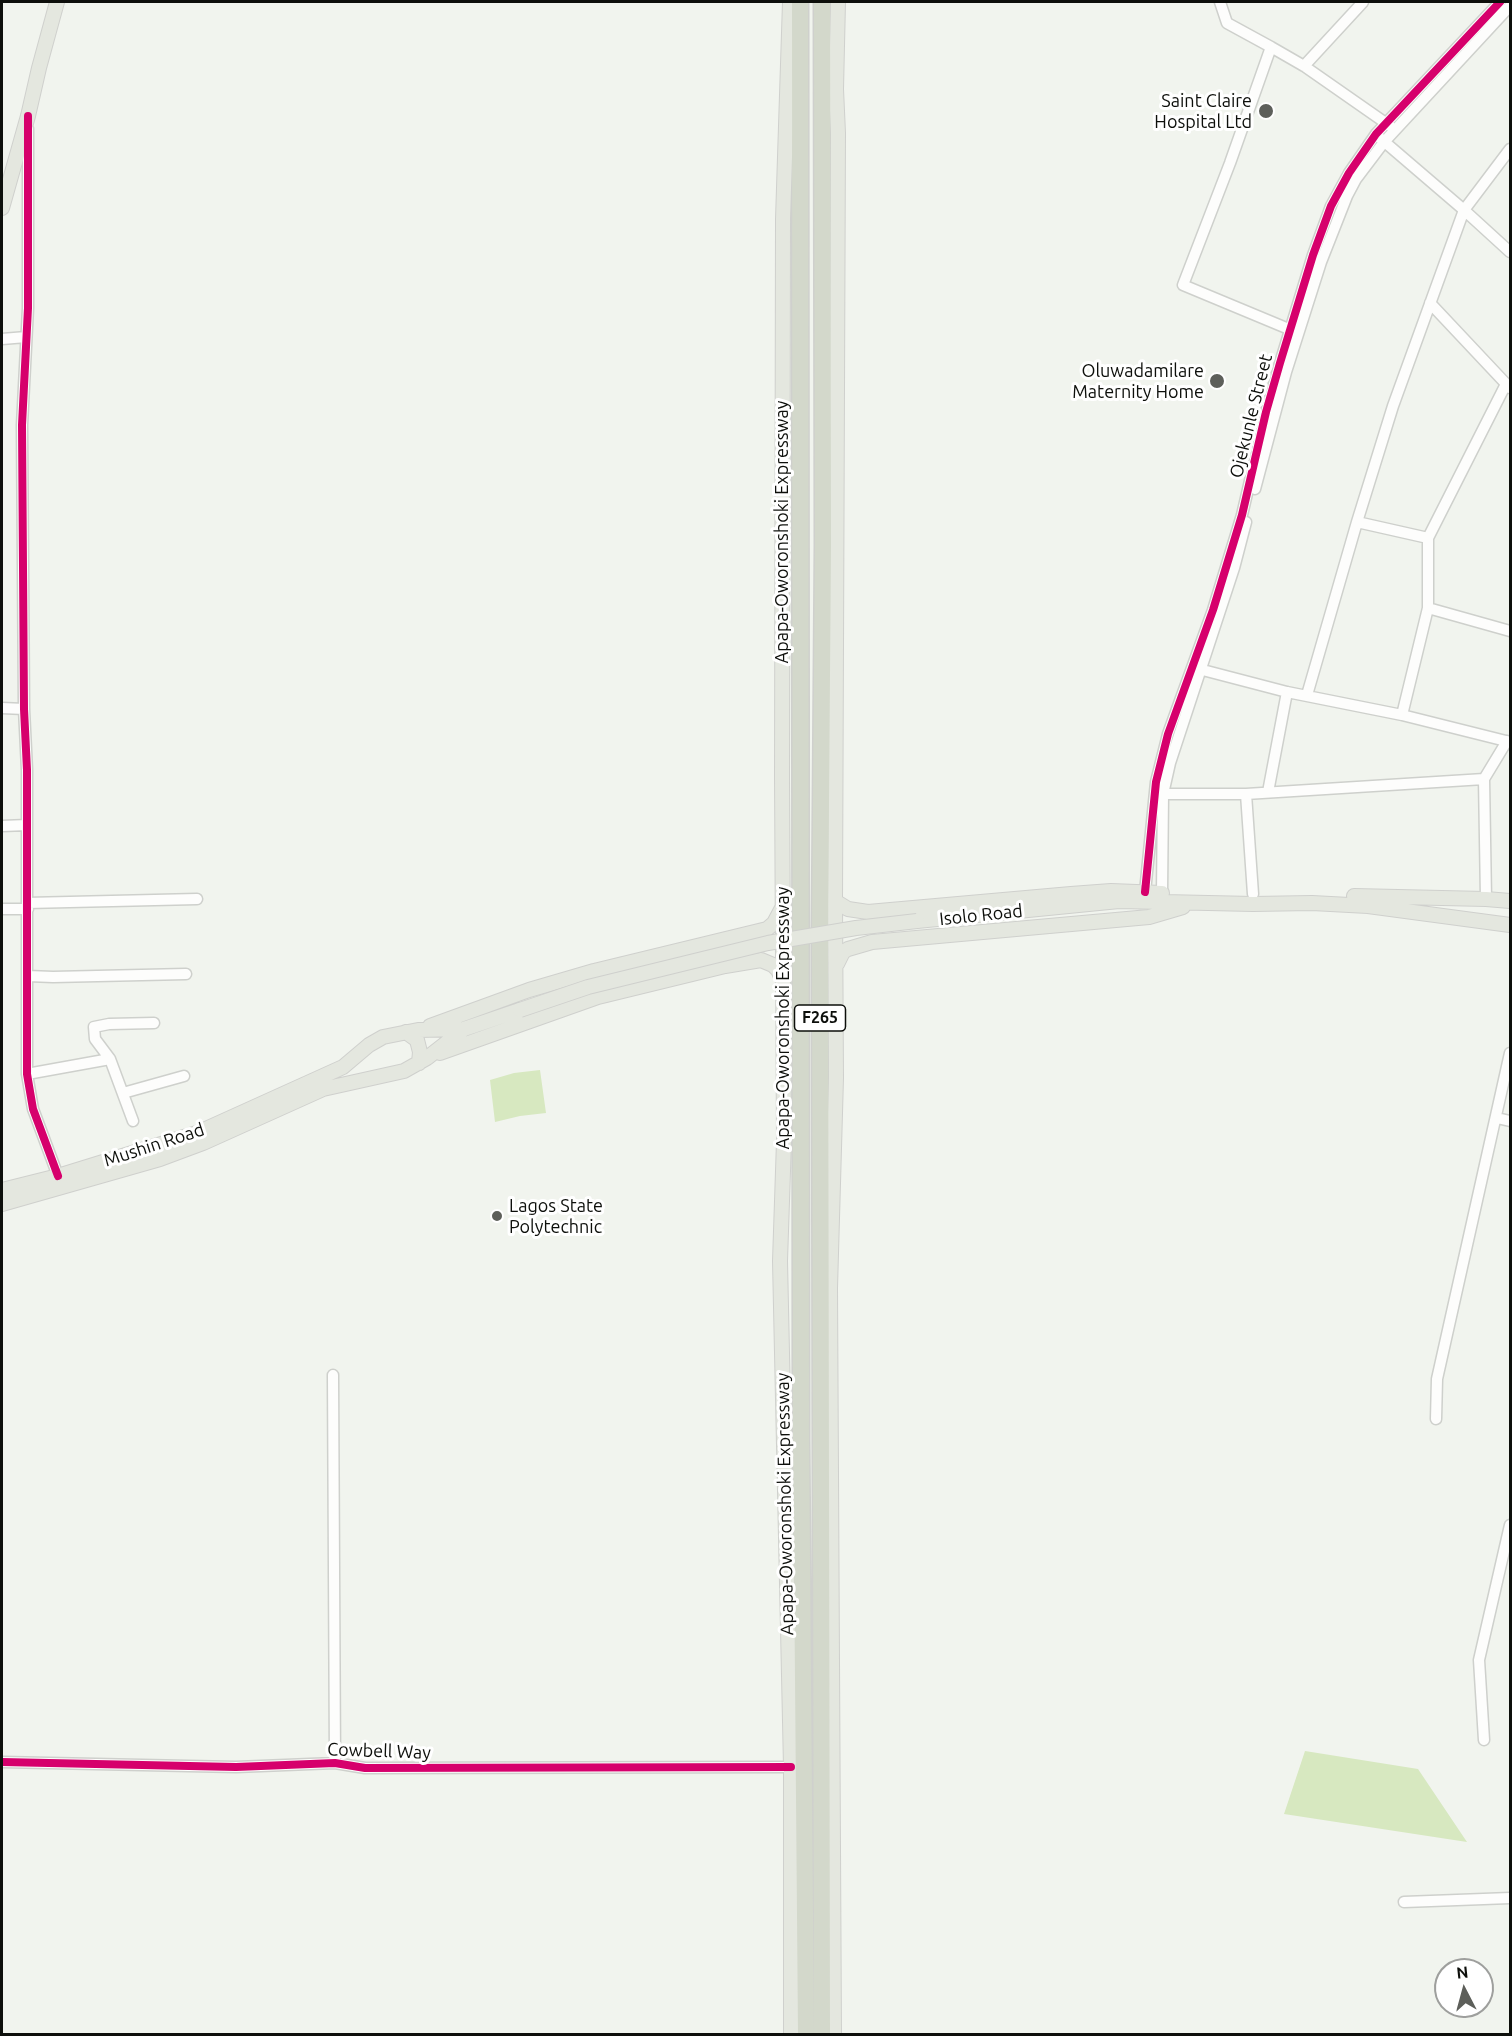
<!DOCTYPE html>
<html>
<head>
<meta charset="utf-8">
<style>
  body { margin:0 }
  #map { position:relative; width:1512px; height:2036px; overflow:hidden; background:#f1f4ee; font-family:Ubuntu,sans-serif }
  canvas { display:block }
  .frame { position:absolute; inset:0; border:3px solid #0d0f0b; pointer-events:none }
  .north { position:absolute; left:1434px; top:1958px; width:60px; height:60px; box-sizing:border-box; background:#fff; border:2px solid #9e9f9d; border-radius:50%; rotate:354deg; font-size:16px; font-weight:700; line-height:24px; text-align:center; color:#0d0f0b }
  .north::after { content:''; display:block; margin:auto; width:21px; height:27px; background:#5d5f5a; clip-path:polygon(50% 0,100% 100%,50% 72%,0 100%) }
</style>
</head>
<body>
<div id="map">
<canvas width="1512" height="2036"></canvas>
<div class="frame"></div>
<div class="north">N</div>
</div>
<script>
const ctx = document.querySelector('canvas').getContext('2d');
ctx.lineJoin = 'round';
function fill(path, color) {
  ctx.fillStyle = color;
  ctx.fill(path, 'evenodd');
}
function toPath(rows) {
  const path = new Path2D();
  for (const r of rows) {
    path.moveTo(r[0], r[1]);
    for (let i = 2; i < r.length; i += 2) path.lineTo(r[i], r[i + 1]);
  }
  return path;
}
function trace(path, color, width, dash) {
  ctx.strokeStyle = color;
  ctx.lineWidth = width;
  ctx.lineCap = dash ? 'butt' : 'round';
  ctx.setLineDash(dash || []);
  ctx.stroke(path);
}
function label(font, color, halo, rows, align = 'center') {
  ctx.font = font + ' Ubuntu,sans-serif';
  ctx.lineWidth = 6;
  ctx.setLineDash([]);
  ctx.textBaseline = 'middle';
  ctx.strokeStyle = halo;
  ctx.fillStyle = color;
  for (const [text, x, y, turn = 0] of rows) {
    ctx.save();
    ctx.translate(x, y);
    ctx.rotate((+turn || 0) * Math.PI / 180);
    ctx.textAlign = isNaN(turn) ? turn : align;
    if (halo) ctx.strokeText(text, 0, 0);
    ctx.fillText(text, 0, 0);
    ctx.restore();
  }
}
const green = toPath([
  [540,1070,546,1113,520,1116,495,1122,490,1080,514,1073],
  [1305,1751,1418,1769,1467,1842,1284,1814]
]);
const minor = toPath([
  [1220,2,1227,23,1271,47],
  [1304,66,1363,2],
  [28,129,28,308,22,425,24,709,27,770,27,1074,33,1109,58,1176],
  [1510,149,1464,210,1510,252],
  [1430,303,1510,388],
  [1296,332,1183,285,1230,163,1271,47,1304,66,1390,126],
  [2,339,26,337],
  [1255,489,1286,372,1321,262,1347,196,1356,179,1384,142,1510,6],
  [1357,522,1428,538,1506,384],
  [1428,538,1428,608,1510,631],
  [1195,668,1287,692,1402,715,1510,742],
  [1307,695,1357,522,1393,406,1464,210,1380,138],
  [2,708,24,709],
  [1402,715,1428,608],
  [1484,779,1507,741],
  [1268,792,1287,692],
  [1163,794,1246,794,1253,894],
  [1246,794,1484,779,1486,899],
  [2,826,27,825],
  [1145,892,1156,782,1168,734,1213,610,1242,515,1266,412,1280,363,1313,255,1331,206,1349,173,1376,134,1500,2],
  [1162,893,1163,794,1170,763,1234,568,1246,522],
  [27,903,197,899],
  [2,909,28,909],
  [28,976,53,977,186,974],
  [110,1059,95,1039,94,1027,109,1024,154,1023],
  [27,1074,110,1059,133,1121],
  [123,1093,184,1076],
  [1497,1118,1510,1121],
  [333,1375,335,1763],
  [1436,1419,1437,1379,1510,1053],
  [1484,1740,1479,1660,1510,1525],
  [2,1762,236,1767,335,1763,365,1768,791,1767],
  [1404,1902,1510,1898]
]);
const major = toPath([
  [790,2,783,219,782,776,784,1141,780,1261,791,1767,791,2034],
  [2,208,28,116,39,68,57,2],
  [1354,896,1486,899,1510,901],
  [835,901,848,909,868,912,1071,894,1111,891,1162,893],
  [917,921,1119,901,1253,904,1312,903,1368,906,1510,925],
  [837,964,843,952,848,949,872,942,1149,917,1183,907],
  [430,1026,529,990,594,971,767,929,774,923,782,908],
  [406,1032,417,1040,420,1052,419,1063],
  [440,1053,598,997,725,966,761,960,773,965,778,970,782,979],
  [2,1190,58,1176,197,1133,343,1067,369,1045,383,1037,418,1030,464,1029,520,1010],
  [2,1204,160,1159,203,1143,323,1089,404,1071,427,1058,464,1029],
  [834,2034,830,1288,836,1078,835,901,838,133,836,89,838,2]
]);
const highway = toPath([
  [800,2,801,1441,806,2034],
  [822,2,823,545,820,934,822,2034]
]);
const majorBridge = toPath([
  [520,1010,588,987,768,943,856,928,917,921]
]);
const cycleway = toPath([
  [28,116,28,308,22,425,24,709,27,770,27,1074,33,1109,58,1176],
  [1145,892,1156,782,1168,734,1213,610,1242,515,1266,412,1280,363,1313,255,1331,206,1349,173,1376,134,1500,2],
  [2,1762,236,1767,335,1763,365,1768,791,1767]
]);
const markers = [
  [1266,111,8,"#5d5f5a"],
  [1217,381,8,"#5d5f5a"],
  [497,1216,6,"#5d5f5a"]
];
const shields = [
  [820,1018,51]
];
const shieldNames = [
  ["F265",820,1018]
];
const poiNames = [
  ["Saint Claire",1252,101],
  ["Hospital Ltd",1252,122],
  ["Oluwadamilare",1204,371],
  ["Maternity Home",1204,392],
  ["Lagos State",509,1206,"left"],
  ["Polytechnic",509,1227,"left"]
];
const streetNames = [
  ["Ojekunle Street",1251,416,-76],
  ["Apapa-Oworonshoki Expressway",782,532,-90],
  ["Isolo Road",981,915,-6],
  ["Apapa-Oworonshoki Expressway",783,1018,-90],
  ["Mushin Road",154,1145,-18],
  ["Apapa-Oworonshoki Expressway",785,1504,-91],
  ["Cowbell Way",379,1751,2]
];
fill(green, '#d7e8c0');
trace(minor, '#ced0cc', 13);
trace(major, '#cfd0cd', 16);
trace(highway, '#cfd0cd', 19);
trace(minor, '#fdfdfc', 10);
trace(major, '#e4e7df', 14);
trace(highway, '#d3d8cb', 16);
trace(majorBridge, '#cfd0cd', 16, []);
trace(majorBridge, '#e4e7df', 14);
trace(cycleway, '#d6006c', 8);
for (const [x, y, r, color] of markers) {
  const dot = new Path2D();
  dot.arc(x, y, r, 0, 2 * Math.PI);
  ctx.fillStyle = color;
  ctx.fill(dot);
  trace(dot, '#fff', 2);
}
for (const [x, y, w] of shields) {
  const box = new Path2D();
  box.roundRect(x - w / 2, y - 13, w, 26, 4.5);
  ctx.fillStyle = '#fff';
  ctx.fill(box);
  trace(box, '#0d0f0b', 1.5);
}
label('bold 16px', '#0d0f0b', null, shieldNames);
label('18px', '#0d0f0b', '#fff', poiNames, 'right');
label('18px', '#0d0f0b', '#fff', streetNames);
</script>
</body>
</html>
